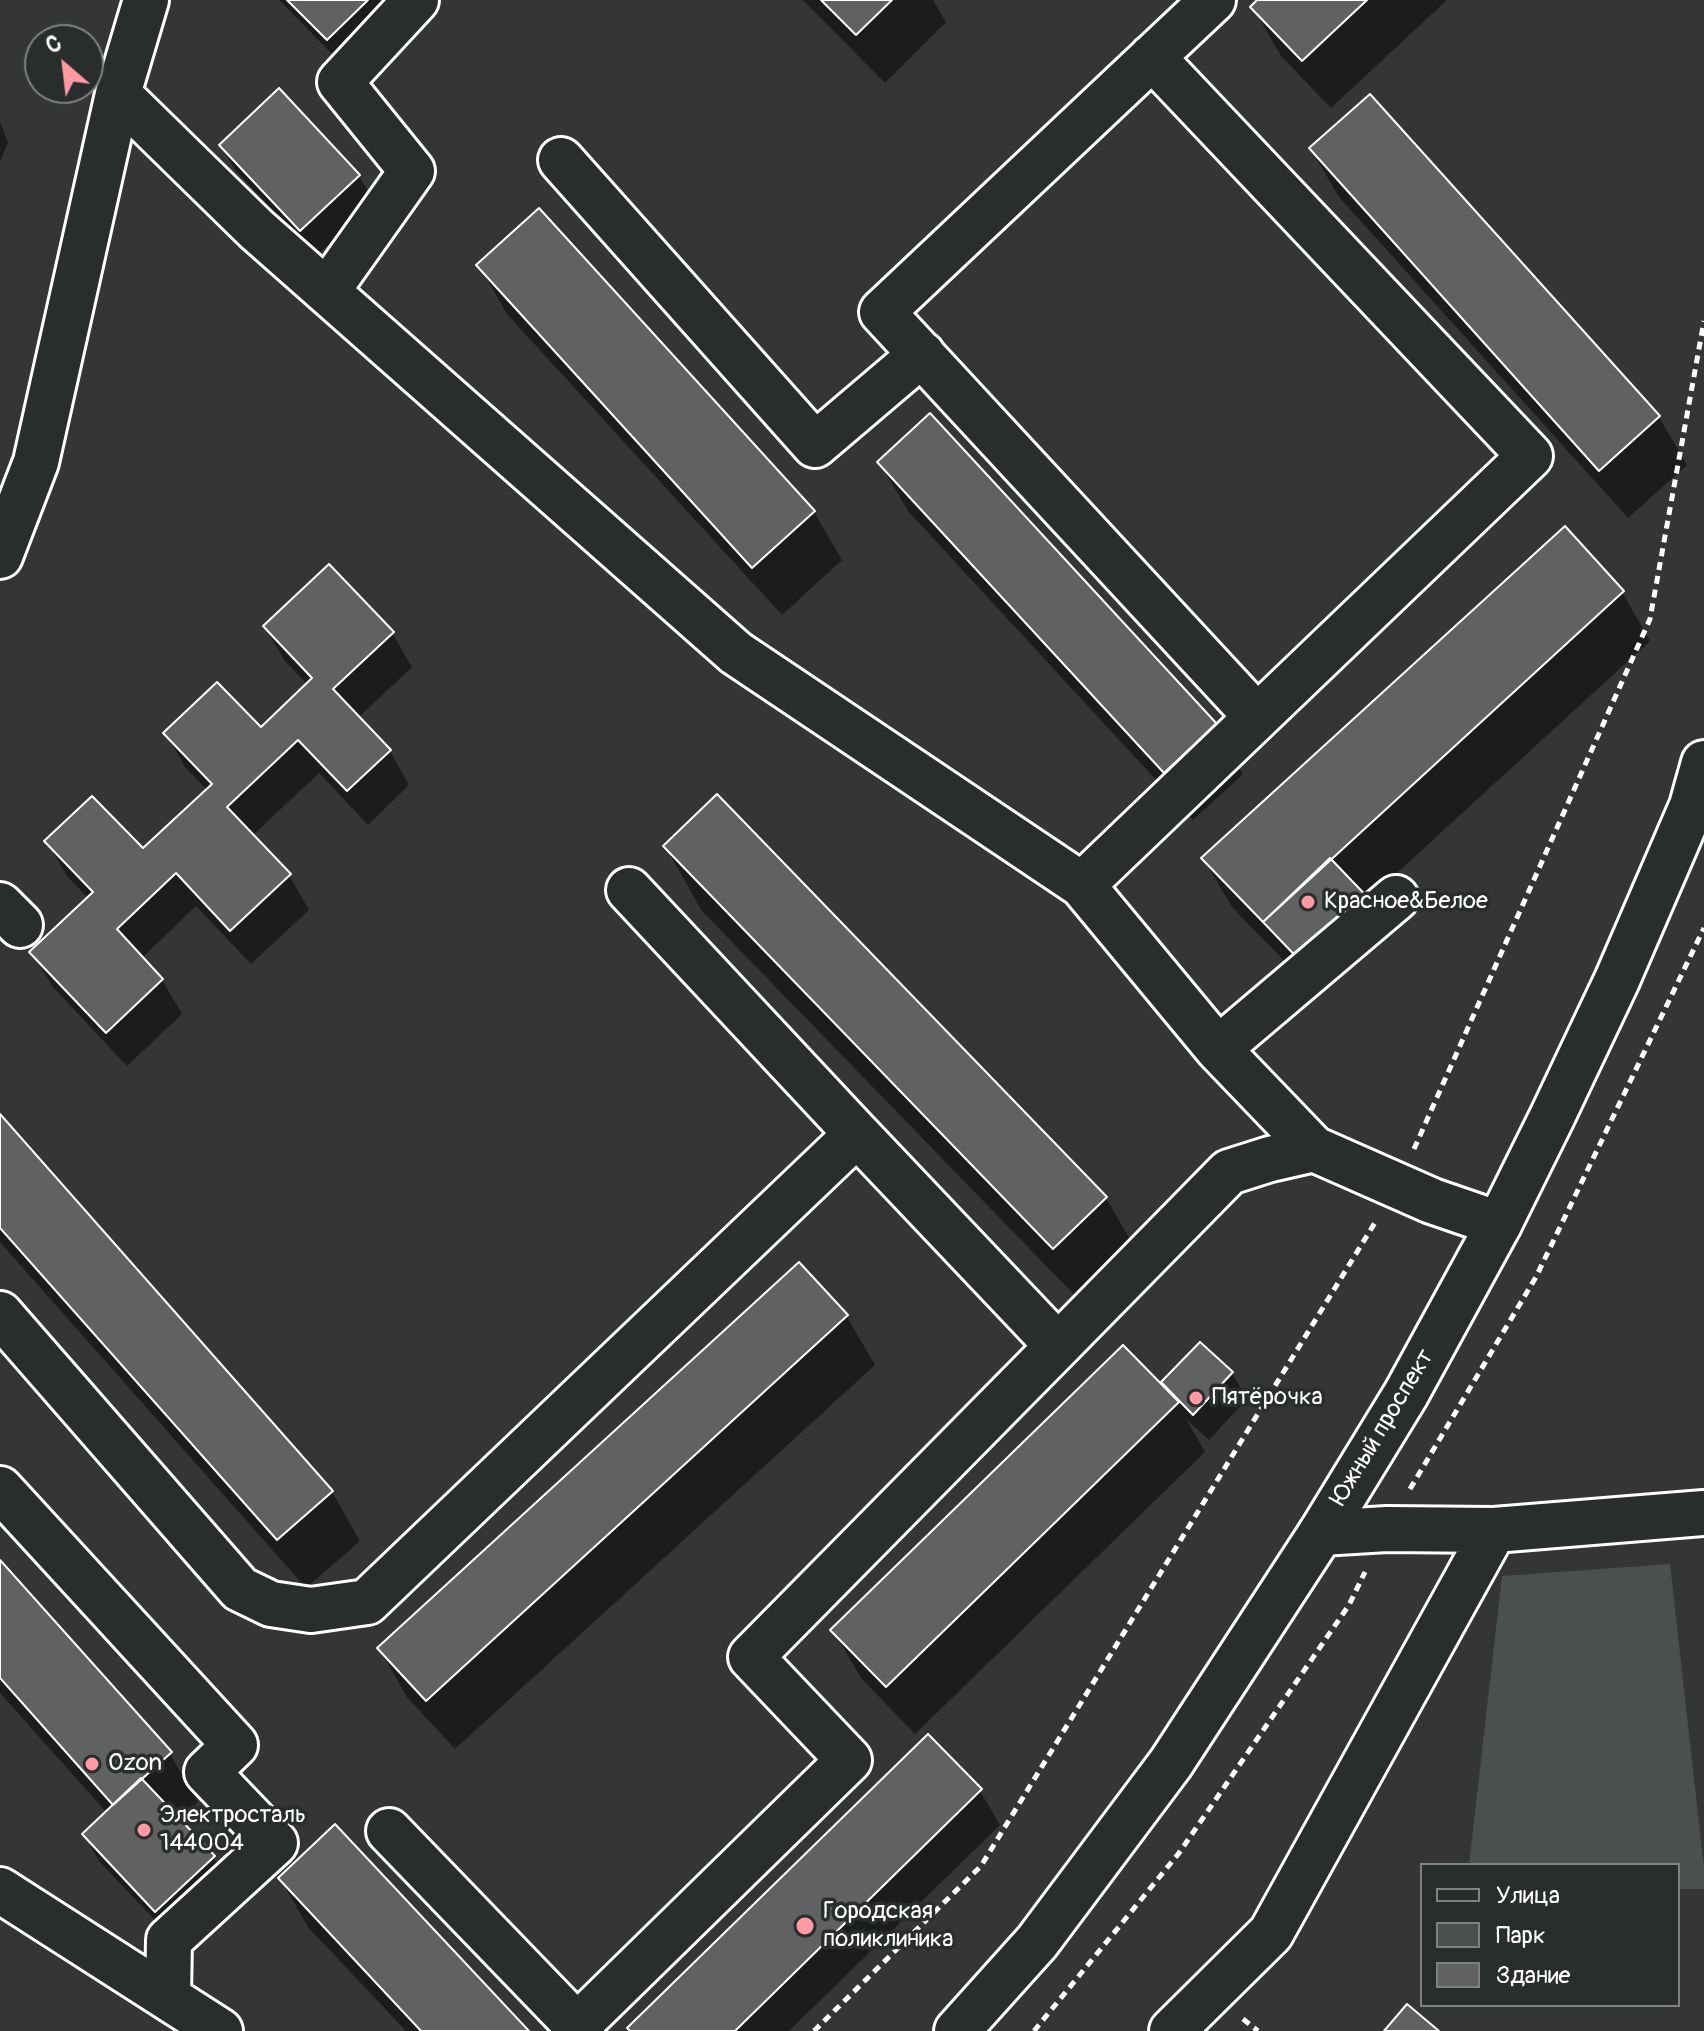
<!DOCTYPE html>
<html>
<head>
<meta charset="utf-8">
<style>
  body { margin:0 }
  #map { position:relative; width:1704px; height:2031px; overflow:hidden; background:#333536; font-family:Pangolin,sans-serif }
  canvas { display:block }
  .legend { position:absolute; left:1420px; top:1863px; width:260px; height:144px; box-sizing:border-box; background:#2a2d2e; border:2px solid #7f8182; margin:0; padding:10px 14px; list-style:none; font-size:24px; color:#fff }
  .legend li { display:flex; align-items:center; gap:16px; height:40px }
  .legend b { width:40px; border:2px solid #7f8182 }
  .north { position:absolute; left:24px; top:24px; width:80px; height:80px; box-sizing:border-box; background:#2a2d2e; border:2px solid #7f8182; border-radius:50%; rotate:332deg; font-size:22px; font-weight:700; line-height:32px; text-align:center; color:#fff }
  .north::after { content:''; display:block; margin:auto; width:28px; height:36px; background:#ff9aa2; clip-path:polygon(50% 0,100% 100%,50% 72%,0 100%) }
</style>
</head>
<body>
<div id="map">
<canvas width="1704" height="2031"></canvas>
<ul class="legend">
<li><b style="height:10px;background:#2a2d2e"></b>Улица</li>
<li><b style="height:22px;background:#4c4f50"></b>Парк</li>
<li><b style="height:22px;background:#5f6162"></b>Здание</li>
</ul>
<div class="north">С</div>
</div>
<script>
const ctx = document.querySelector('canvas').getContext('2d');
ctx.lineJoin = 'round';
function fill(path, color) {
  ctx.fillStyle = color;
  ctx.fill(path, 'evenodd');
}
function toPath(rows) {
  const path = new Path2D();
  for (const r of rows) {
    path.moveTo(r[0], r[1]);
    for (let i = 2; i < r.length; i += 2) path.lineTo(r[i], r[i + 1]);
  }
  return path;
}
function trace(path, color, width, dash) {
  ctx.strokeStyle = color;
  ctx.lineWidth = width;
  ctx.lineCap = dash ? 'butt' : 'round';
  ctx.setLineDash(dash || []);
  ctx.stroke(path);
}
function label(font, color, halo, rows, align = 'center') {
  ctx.font = font + ' Pangolin,sans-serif';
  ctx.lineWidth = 7;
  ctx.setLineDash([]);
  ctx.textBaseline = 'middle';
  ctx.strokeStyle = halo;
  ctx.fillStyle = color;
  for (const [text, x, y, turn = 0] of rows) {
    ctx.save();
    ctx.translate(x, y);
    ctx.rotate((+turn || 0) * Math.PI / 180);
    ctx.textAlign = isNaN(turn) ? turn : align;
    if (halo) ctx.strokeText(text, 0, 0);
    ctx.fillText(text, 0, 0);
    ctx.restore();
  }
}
const green = toPath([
  [1670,1564,1704,1868,1704,1889,1678,1889,1678,1865,1469,1865,1502,1576]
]);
const shadow = toPath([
  [279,0,391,0,343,65],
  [803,0,933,0,946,22,885,83],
  [1260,0,1447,0,1331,108,1281,56,1253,7],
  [279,91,359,176,374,202,316,256,236,171,221,145],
  [0,122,8,143,0,161],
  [1311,149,1659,417,1687,465,1628,518,1339,197],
  [479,265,814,512,842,560,782,615,507,314],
  [880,463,1215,725,1243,774,1193,820,908,511],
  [1622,592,1650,641,1292,969,1232,907,1203,858],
  [265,627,392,633,412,667,358,718,390,751,409,785,368,825,319,773,252,836,289,875,309,910,251,964,196,906,141,959,162,980,182,1014,127,1066,52,986,32,952,89,899,67,876,47,841,143,851,207,790,185,767,166,733,261,730,308,685,285,661],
  [665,846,1106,1198,1143,1262,1091,1312,702,911],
  [0,1117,332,1492,360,1541,306,1588,0,1242],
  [798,1264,847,1317,875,1365,455,1749,407,1697,379,1648],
  [1200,1344,1232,1373,1247,1399,1209,1440,1186,1419,1205,1452,915,1734,861,1678,833,1630,1170,1393,1164,1382],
  [0,1563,170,1754,198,1802,178,1820,213,1857,228,1883,171,1937,99,1861,84,1835,107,1813,0,1693],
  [928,1737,980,1791,1000,1825,789,2031,631,2031],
  [280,1878,526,2031,406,2031,308,1927]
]);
const building = toPath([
  [287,0,368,0,327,40,287,0],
  [821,0,892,0,856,35,821,0],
  [1257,0,1367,0,1302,61,1250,7,1257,0],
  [279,88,360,175,300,231,219,145,279,88],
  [1370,94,1660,416,1599,471,1309,148,1370,94],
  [539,208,815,511,752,568,476,265,539,208],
  [930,413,1217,724,1164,773,877,462,930,413],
  [1565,526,1624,591,1263,922,1201,858,1565,526],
  [329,564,394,632,333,689,391,750,347,791,298,740,227,807,291,874,230,931,176,873,117,929,163,979,106,1033,29,952,93,892,44,841,92,796,143,848,212,784,163,733,217,682,261,727,312,678,263,626,329,564],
  [717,794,1107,1197,1053,1249,663,846,717,794],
  [1330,858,1376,906,1309,970,1263,922,1330,858],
  [0,1114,333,1491,277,1540,0,1228,0,1114],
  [799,1262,848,1315,426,1701,377,1648,799,1262],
  [1200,1342,1233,1372,1193,1415,1161,1382,1200,1342],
  [1123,1345,1179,1402,886,1687,830,1630,1123,1345],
  [0,1560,172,1752,113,1805,0,1678,0,1560],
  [928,1734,982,1789,735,2031,630,2031,627,2028,928,1734],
  [141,1778,215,1856,155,1912,82,1834,141,1778],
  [335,1824,529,2031,421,2031,278,1878,335,1824],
  [1407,2004,1439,2031,1384,2031,1407,2004]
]);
const path = toPath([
  [1414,1149,1650,619,1704,321],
  [1410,1489,1536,1277,1704,928],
  [1243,2019,1258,2031],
  [814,2031,981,1866,1376,1221],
  [1034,2031,1179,1853,1349,1605,1365,1572]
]);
const minor = toPath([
  [1213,0,882,312,1257,717],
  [1152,57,1530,456,1082,885,1218,1049],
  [118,94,256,229,736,653,1082,885],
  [561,160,815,445,922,354],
  [327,291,412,171,340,82,416,0],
  [0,556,36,462,118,94,146,0],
  [0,905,20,925],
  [857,1134,1058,1346,1229,1172,1270,1159,1314,1149,1432,1201,1499,1224],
  [1314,1149,1218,1049,1396,898],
  [0,1314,240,1589,271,1604,311,1610,367,1602,857,1134,629,890],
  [0,1489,235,1745,207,1772,275,1843,169,1940,168,1997],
  [1321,1533,1387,1529,1494,1530,1704,1513],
  [389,1831,582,2031],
  [0,1890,220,2031],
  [577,2026,849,1760,751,1657,1058,1346],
  [1172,2031,1271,1933,1494,1530]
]);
const major = toPath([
  [957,2031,1037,1942,1171,1763,1321,1533,1406,1394,1499,1224,1552,1117,1617,980,1674,848,1692,806,1704,763]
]);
const markers = [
  [1308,902,8,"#ff9aa2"],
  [1196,1398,8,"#ff9aa2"],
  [92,1764,8,"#ff9aa2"],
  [144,1830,8,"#ff9aa2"],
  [805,1926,10,"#ff9aa2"]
];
const poiNames = [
  ["Красное&Белое",1324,902],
  ["Пятёрочка",1212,1398],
  ["Ozon",108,1764],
  ["Электросталь",160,1816],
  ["144004",160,1844],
  ["Городская",823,1912],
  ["поликлиника",823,1940]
];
const streetNames = [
  ["Южный проспект",1383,1428,-59]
];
fill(green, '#4c4f50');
fill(shadow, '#0007');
fill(building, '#5f6162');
trace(building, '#fff', 2);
trace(minor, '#fff', 50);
trace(major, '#fff', 50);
trace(path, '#fff', 5, [8, 6]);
trace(minor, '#2a2d2e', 44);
trace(major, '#2a2d2e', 44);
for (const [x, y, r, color] of markers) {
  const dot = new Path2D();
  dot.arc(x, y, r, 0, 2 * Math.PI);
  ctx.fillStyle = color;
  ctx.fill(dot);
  trace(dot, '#2a2d2e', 3);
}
label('24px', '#fff', '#2a2d2e', poiNames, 'left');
label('24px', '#fff', '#2a2d2e', streetNames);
</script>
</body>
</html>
